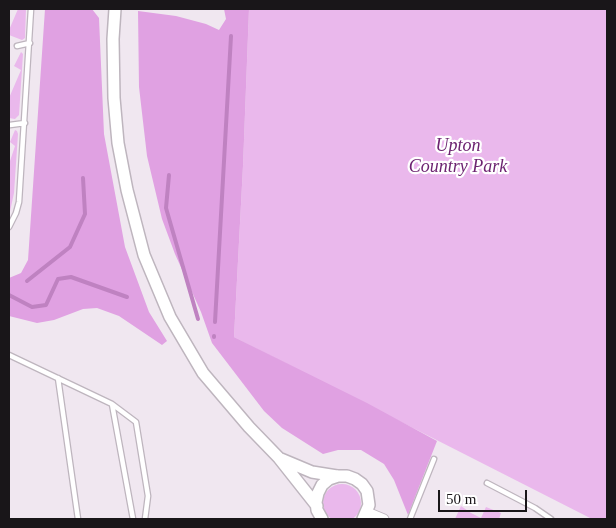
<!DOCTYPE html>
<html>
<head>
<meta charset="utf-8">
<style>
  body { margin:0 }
  #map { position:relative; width:616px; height:528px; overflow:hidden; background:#f0e7f0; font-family:"Times New Roman",serif }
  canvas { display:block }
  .frame { position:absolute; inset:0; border:10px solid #191619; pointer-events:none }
  .scale { position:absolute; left:438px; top:490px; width:89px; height:22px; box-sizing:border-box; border:2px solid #191619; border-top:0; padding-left:6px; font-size:15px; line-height:18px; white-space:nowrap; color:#191619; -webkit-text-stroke:4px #fff; paint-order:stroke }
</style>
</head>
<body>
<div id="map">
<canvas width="616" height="528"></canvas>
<div class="frame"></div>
<div class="scale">50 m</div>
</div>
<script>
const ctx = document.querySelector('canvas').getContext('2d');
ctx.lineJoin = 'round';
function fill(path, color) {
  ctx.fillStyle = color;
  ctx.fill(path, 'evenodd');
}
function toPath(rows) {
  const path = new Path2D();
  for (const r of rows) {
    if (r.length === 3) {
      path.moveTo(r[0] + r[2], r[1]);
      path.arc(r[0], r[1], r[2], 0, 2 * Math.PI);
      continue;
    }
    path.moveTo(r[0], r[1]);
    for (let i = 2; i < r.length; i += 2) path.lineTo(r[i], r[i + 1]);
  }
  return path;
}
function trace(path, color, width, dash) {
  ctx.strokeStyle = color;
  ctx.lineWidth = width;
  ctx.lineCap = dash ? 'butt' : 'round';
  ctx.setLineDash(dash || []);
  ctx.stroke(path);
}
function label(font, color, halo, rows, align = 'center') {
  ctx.font = font + ' "Times New Roman",serif';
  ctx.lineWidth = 4.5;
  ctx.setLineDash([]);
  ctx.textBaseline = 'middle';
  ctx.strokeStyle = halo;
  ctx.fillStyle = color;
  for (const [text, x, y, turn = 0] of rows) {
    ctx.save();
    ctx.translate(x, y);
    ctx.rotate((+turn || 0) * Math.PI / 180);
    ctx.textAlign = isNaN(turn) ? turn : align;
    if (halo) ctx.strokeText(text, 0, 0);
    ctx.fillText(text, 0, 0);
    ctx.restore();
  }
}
const green = toPath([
  [18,9,26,9,25,38,22,40,9,35,9,30],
  [249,9,607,9,607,519,592,519,234,337,243,166],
  [21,52,23,54,19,115,15,119,9,118,9,98,21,70,14,66],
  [15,130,17,131,18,134,14,193,9,216,9,164,15,146,10,142],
  [342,503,19],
  [461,506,471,513,481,518,486,507,501,513,499,519,455,519]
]);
const forest = toPath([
  [45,9,92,9,99,18,104,134,125,247,149,312,167,341,162,345,119,316,97,308,83,309,54,320,37,323,9,316,9,278,21,273,28,260],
  [224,9,249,9,243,166,234,337,367,403,437,441,408,515,394,480,384,464,361,450,338,450,323,454,282,428,264,411,212,343,201,312,175,254,162,219,147,156,139,87,138,11,176,16,206,24,219,30,226,19]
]);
const stream = toPath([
  [169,175,166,208,198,319],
  [27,281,70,247,85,214,83,178],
  [9,295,32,307,46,305,58,279,71,277,127,297],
  [215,322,231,36],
  [214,337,214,336]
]);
const service = toPath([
  [17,46,30,43],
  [10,125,25,123],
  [9,227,16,213,19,202,31,9],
  [9,355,112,404,133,519],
  [58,378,78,519],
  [112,404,136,422,148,496,145,519],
  [487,483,535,508,551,519],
  [410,519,434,459]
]);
const minor = toPath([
  [367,512,384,519]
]);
const tertiary = toPath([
  [115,9,113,39,114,98,118,143,127,190,144,255,170,317,203,373,249,427,279,458,317,506],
  [281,459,312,472,337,476],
  [322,519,317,510,316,502,318,493,322,485,329,479,338,476,347,476,355,479,362,484,367,491,369,505,363,519]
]);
const parkNames = [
  ["Upton",458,146],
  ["Country Park",458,167]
];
fill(green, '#eab8ec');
fill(forest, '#e0a1e2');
trace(stream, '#bf82c1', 4);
trace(service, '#beb5be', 7);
trace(minor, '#beb5be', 11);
trace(tertiary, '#beb5be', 14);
trace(service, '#fff', 4.5);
trace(minor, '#fff', 9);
trace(tertiary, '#fff', 11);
label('italic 18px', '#6d2471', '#fff', parkNames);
</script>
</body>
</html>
